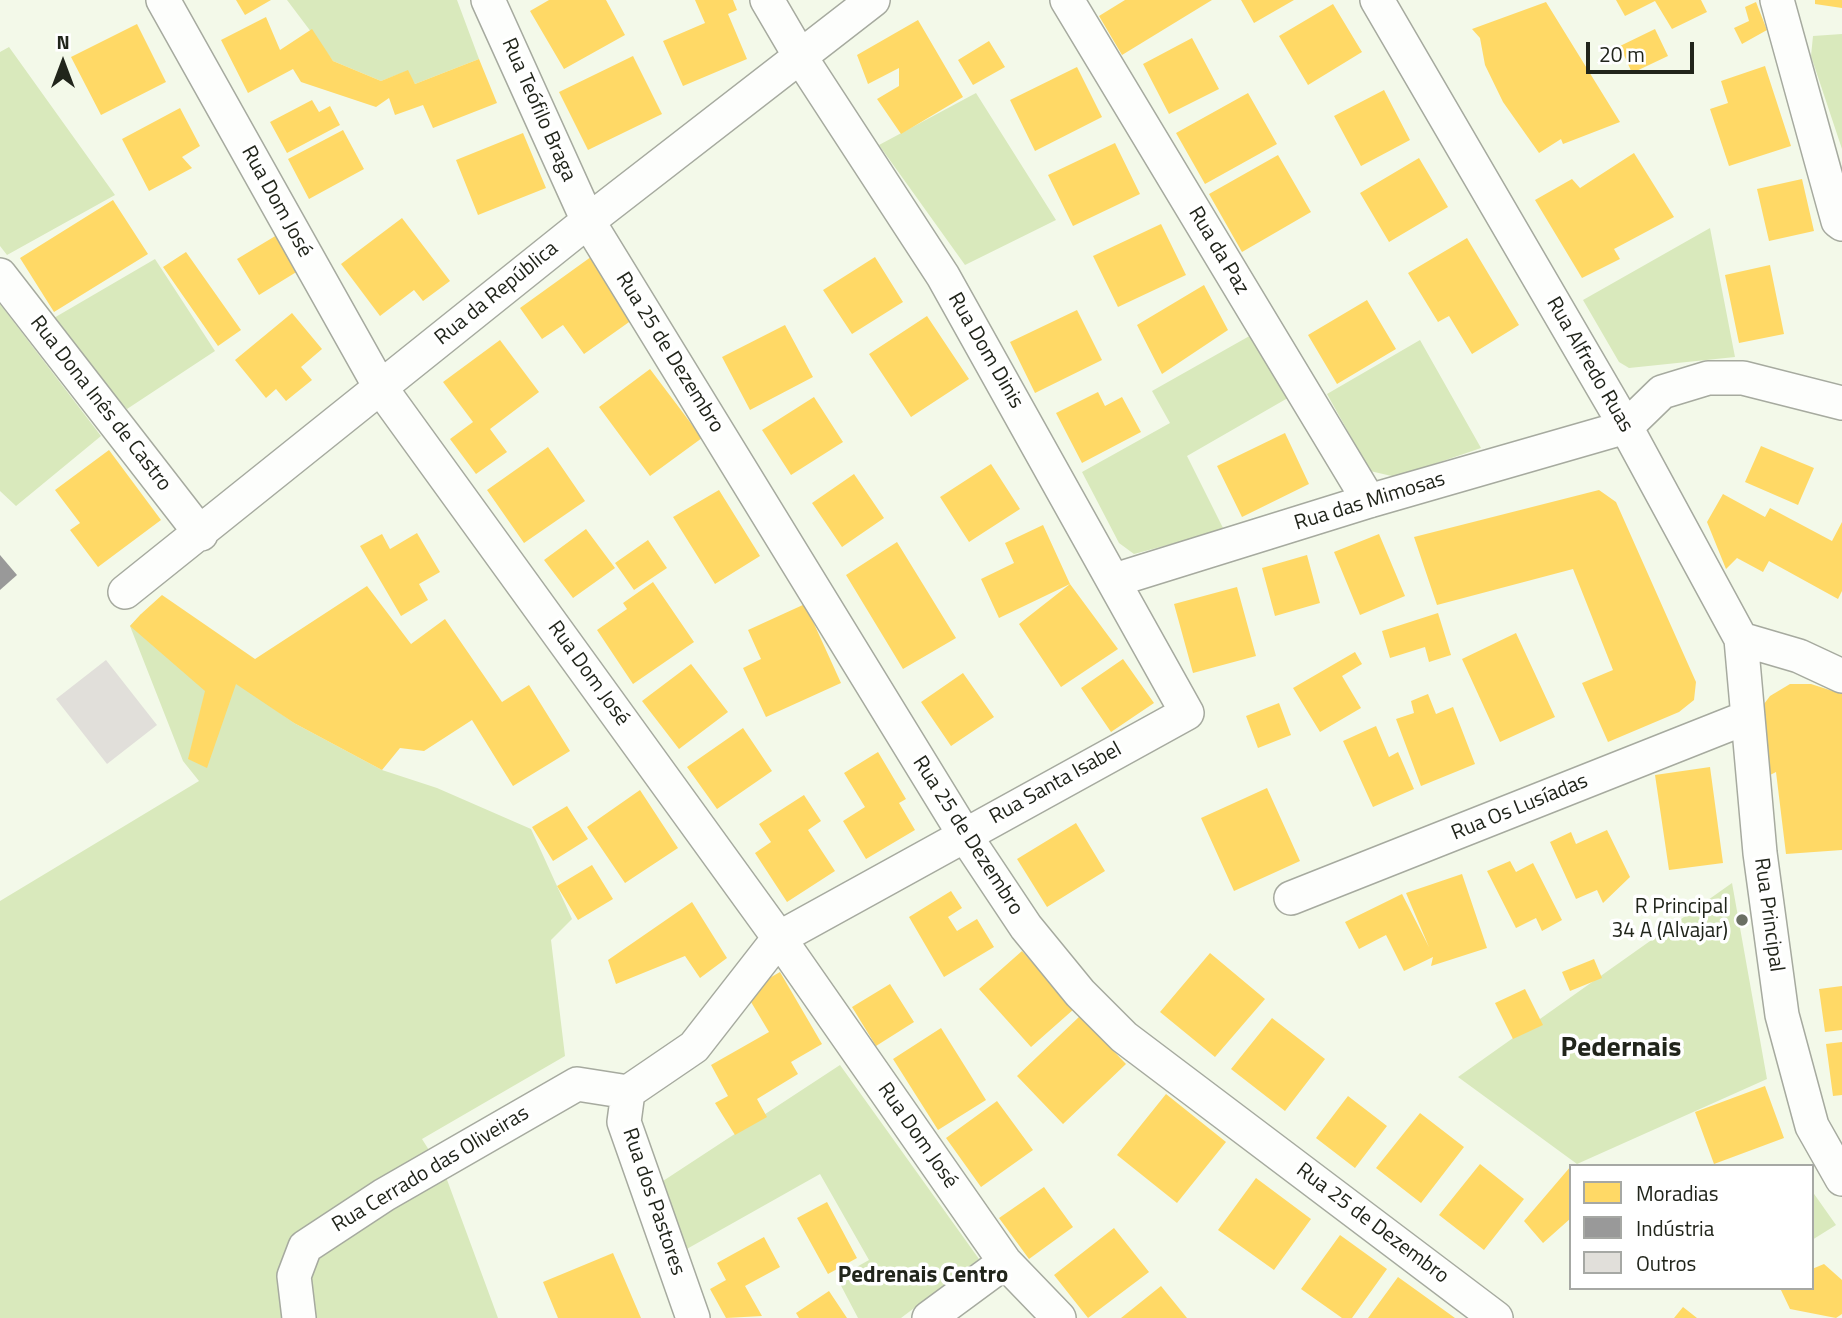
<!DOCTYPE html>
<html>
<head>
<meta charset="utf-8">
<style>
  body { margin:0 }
  #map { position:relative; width:1842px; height:1318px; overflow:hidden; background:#f3f9e9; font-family:"Titillium Web",sans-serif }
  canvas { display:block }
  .legend { position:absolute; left:1569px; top:1164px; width:245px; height:126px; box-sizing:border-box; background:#fff; border:2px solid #a6a8a4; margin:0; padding:9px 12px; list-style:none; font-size:21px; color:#21251b }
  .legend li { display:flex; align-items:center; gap:14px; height:35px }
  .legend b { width:35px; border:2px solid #a6a8a4 }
  .north { position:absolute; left:28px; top:28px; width:70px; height:70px; -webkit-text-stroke:5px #fff; paint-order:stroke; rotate:0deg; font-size:19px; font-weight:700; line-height:28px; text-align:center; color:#21251b }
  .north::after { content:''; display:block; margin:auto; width:24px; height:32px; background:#21251b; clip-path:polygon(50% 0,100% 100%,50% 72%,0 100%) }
  .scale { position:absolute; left:1586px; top:42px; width:108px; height:32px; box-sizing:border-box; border:4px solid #21251b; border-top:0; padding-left:9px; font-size:21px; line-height:24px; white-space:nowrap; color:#21251b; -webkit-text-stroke:5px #fff; paint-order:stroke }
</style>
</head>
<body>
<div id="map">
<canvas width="1842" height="1318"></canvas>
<ul class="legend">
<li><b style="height:19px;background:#ffd966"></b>Moradias</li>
<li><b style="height:19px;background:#999"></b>Indústria</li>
<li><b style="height:19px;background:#e1dfda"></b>Outros</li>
</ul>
<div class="north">N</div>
<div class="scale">20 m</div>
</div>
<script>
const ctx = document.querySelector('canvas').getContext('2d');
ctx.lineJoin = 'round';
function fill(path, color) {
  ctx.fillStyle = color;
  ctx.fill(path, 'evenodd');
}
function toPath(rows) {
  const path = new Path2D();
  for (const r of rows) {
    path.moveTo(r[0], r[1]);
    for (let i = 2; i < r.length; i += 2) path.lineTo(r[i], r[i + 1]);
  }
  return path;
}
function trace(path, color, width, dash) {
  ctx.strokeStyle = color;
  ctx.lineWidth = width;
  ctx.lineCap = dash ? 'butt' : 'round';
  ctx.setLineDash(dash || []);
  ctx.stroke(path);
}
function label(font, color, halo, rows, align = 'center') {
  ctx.font = font + ' "Titillium Web",sans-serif';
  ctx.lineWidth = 7;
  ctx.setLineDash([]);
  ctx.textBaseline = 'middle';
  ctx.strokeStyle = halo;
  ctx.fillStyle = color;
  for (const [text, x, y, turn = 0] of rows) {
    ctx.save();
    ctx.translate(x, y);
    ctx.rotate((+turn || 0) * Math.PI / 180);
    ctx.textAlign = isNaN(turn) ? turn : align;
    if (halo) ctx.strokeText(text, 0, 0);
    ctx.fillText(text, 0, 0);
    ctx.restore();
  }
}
const green = toPath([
  [287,0,457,0,479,59,415,84,407,71,381,81,333,61],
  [1842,34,1842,149,1811,56,1813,36],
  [9,47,115,195,7,255,0,246,0,52],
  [976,93,1056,220,965,265,879,145],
  [1710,228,1735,357,1629,368,1619,362,1583,300],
  [155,259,215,351,127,409,47,322],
  [0,304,101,436,16,506,0,491],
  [1253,334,1293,395,1187,456,1224,530,1134,554,1119,543,1082,472,1170,423,1152,391],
  [1420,340,1481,448,1396,477,1370,471,1327,394],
  [141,614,294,723,382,770,437,788,531,829,572,919,551,940,565,1056,422,1139,446,1177,498,1318,0,1318,0,901,199,781,183,761,130,626],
  [1732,883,1767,1079,1577,1164,1458,1077],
  [840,1065,979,1259,901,1318,858,1318,837,1278,869,1260,820,1174,685,1250,663,1181],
  [1812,1191,1836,1225,1812,1240]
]);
const homes = toPath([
  [236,0,271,0,245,15],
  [549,0,606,0,625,35,564,69,530,11],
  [695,0,733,0,737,10,728,14,747,59,683,86,663,41,705,23],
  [1125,0,1212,0,1122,55,1099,16],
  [1241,0,1294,0,1254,23],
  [1616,0,1701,0,1707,12,1672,29,1655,1,1625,16],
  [1815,0,1842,0,1842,8,1815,4],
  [1546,2,1620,122,1563,144,1561,139,1539,153,1503,102,1485,65,1480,38,1472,29],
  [1756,2,1767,30,1742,44,1734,28,1749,21,1745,7],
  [1333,4,1362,52,1308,85,1279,36],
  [266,17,280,50,312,29,333,61,381,81,408,70,415,84,479,59,497,103,433,128,423,105,395,115,389,98,376,107,301,82,293,69,248,93,221,40],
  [918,20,963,97,901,134,877,99,899,86,899,68,868,84,857,55],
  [137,24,166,82,101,115,71,57],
  [1655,29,1668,56,1632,73,1620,46],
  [1192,38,1219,89,1169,114,1143,64],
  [989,41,1005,67,973,85,958,60],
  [633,56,662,114,588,150,559,92],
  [1765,66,1791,146,1729,166,1710,109,1728,103,1721,81],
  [1077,67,1102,117,1035,151,1010,100],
  [1384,90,1410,140,1361,166,1334,116],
  [1248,93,1277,144,1205,184,1176,133],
  [312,100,319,112,330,106,340,125,287,153,270,122],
  [180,108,200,146,182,157,192,168,149,191,122,139],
  [343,130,364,169,309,199,288,159],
  [523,133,546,188,478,215,456,160],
  [1115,143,1140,194,1073,226,1048,175],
  [1634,153,1674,217,1614,249,1620,259,1582,278,1535,200,1572,179,1580,188],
  [1278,155,1311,212,1242,252,1209,194],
  [1419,158,1448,207,1389,242,1360,193],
  [1802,179,1814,231,1769,241,1757,189],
  [113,200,148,254,54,312,20,258],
  [402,218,450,281,423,301,414,290,380,316,341,264],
  [1161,224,1186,275,1118,307,1093,256],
  [277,235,298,271,259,295,237,259],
  [1467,238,1519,325,1472,354,1449,316,1438,322,1408,273],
  [186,252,241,330,218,346,163,267],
  [595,254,639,315,584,354,563,325,542,339,520,308],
  [875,257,903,302,852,334,823,290],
  [1770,265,1784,334,1739,343,1725,275],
  [1204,285,1228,330,1162,374,1137,325],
  [1367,300,1396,349,1337,384,1308,335],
  [1077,310,1102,360,1035,393,1010,342],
  [292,313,322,349,301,367,312,380,286,401,276,389,266,398,235,360],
  [927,316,969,379,911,417,869,354],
  [785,325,813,377,750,410,722,357],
  [500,340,539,392,490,429,507,452,476,474,450,439,473,422,443,382],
  [650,369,702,438,650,476,599,407],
  [1098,392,1105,406,1122,397,1141,432,1082,463,1056,413],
  [814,397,843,442,791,475,762,430],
  [1285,433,1309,484,1242,517,1217,466],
  [1761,446,1814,468,1798,505,1745,482],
  [548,447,585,501,524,543,487,490],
  [109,450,161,520,98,567,70,530,80,523,55,490],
  [991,464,1020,509,969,542,940,497],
  [854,474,884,518,842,547,812,503],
  [719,490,760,556,715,584,673,517],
  [1599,490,1616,502,1696,682,1694,700,1679,712,1608,742,1582,683,1613,670,1573,569,1437,605,1414,537],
  [1723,494,1765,517,1770,508,1832,541,1842,522,1842,591,1838,599,1769,561,1763,572,1737,558,1726,569,1707,522],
  [1043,525,1070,584,1118,649,1061,687,1019,624,1070,584,999,618,981,579,1014,563,1005,543],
  [586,529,615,568,573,598,544,560],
  [417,533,440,572,419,584,428,600,401,616,360,546,382,534,390,549],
  [1379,534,1405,596,1360,615,1334,552],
  [648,540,667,568,634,590,615,563],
  [897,542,956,638,903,669,846,575],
  [1307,555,1320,603,1275,616,1262,568],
  [653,582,694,642,633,684,597,630,627,609,623,603],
  [367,586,411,644,445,619,502,702,529,685,570,751,513,786,472,720,424,751,400,748,382,770,294,723,236,684,207,768,188,759,205,691,130,626,141,614,162,595,255,659],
  [1237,587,1256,656,1193,673,1174,604],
  [805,604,841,683,766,717,743,668,761,659,748,630],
  [1438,613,1451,655,1429,662,1425,647,1390,658,1382,631],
  [1516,633,1555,717,1500,742,1462,659],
  [1355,652,1362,664,1342,676,1361,708,1320,732,1293,688],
  [1123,659,1154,703,1111,732,1081,688],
  [691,664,728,712,679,749,642,701],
  [963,673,994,717,951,746,921,702],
  [1790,684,1811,684,1842,694,1842,850,1786,854,1776,772,1766,777,1758,712,1770,696],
  [1428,694,1436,714,1453,707,1475,764,1421,786,1396,719,1414,713,1411,701],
  [1279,703,1291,735,1258,748,1246,716],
  [1376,726,1389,757,1398,752,1414,789,1373,807,1343,741],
  [743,728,772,771,717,809,687,767],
  [878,752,906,799,899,803,915,830,866,859,843,821,865,807,844,773],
  [1710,767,1723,863,1669,870,1655,775],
  [1267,788,1300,861,1234,891,1201,818],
  [640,790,678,848,625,883,587,827],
  [804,795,821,821,808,830,835,871,787,902,755,853,771,842,759,824],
  [567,806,588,839,553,861,532,827],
  [1076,823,1105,871,1047,907,1017,859],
  [1607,830,1630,877,1603,903,1597,890,1576,899,1550,842,1571,832,1576,844],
  [1510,861,1516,872,1533,863,1562,920,1542,931,1536,918,1516,928,1487,871],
  [592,865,613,899,578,920,557,886],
  [1462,874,1487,948,1431,966,1433,957,1404,971,1386,935,1359,949,1345,922,1402,894,1429,947,1406,893],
  [951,891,962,908,948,917,957,931,977,919,994,947,944,977,909,917],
  [692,902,727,958,700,978,685,956,616,984,608,960],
  [1022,951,1074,1009,1031,1047,979,989],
  [1210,953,1265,999,1215,1057,1160,1012],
  [1594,959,1602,978,1570,991,1562,972],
  [780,972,822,1044,791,1062,798,1074,757,1099,767,1117,735,1135,715,1103,728,1096,711,1065,769,1032,745,992],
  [890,984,914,1022,876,1046,852,1007],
  [1842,986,1842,1030,1825,1032,1819,989],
  [1525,989,1543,1025,1513,1039,1495,1003],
  [1080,1016,1126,1064,1063,1124,1017,1076],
  [1272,1018,1325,1059,1285,1111,1231,1069],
  [941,1028,986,1100,938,1130,893,1059],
  [1842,1042,1842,1095,1833,1096,1826,1044],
  [1765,1086,1784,1138,1714,1164,1695,1112],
  [1166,1094,1226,1142,1177,1203,1117,1155],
  [1348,1096,1387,1126,1355,1168,1316,1138],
  [997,1101,1033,1150,981,1187,946,1138],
  [1420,1113,1464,1147,1421,1203,1376,1168],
  [1480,1164,1524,1199,1484,1250,1439,1215],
  [1571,1166,1571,1218,1543,1243,1524,1221],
  [1256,1178,1311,1219,1274,1270,1218,1230],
  [1044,1187,1073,1227,1029,1259,999,1218],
  [827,1202,857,1258,828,1274,797,1218],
  [1114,1228,1149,1272,1088,1318,1054,1275],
  [1340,1235,1387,1269,1352,1318,1342,1318,1301,1289],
  [764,1237,780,1267,745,1286,762,1316,726,1318,710,1289,726,1280,717,1263],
  [613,1253,641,1318,558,1318,543,1282],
  [1824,1264,1842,1280,1842,1314,1836,1318,1790,1309,1780,1288,1812,1288,1812,1269],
  [1398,1277,1455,1318,1368,1318],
  [1161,1286,1187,1318,1121,1318],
  [829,1291,847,1318,799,1318,796,1313],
  [1683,1307,1697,1318,1674,1318]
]);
const industry = toPath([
  [0,555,17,575,0,590]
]);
const building = toPath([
  [106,660,157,725,107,764,56,699]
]);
const minor = toPath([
  [163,0,380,387,779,938,1005,1262,1059,1318],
  [488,0,588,221,964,834,1026,927,1080,993,1124,1037,1496,1318],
  [1067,0,1369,501],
  [1377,0,1626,427,1741,639,1760,853,1782,1015,1812,1126,1842,1179],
  [1777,0,1838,221,1842,224],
  [0,275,201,534],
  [1115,580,1369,501,1626,427,1662,392,1708,378,1743,378,1842,403],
  [125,592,588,221,873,0],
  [1741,639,1799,656,1842,676],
  [1291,898,1748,717],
  [299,1318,294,1276,305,1247,384,1195,577,1084,628,1092],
  [693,1318,624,1122,628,1092,694,1047,779,938,1187,713,943,276,801,58,767,0],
  [929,1318,1005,1262]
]);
const markers = [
  [1742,920,7,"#6a6f63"]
];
const streetNames = [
  ["Rua Teófilo Braga",538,110,66],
  ["Rua Dom José",276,202,61],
  ["Rua da Paz",1218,251,59],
  ["Rua da República",497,294,-39],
  ["Rua Dom Dinis",985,351,60],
  ["Rua 25 de Dezembro",669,353,58],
  ["Rua Alfredo Ruas",1589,365,60],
  ["Rua Dona Inês de Castro",100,404,52],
  ["Rua das Mimosas",1370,502,-17],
  ["Rua Dom José",588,674,54],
  ["Rua Santa Isabel",1056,784,-29],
  ["Rua Os Lusíadas",1520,808,-22],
  ["Rua 25 de Dezembro",967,836,57],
  ["Rua Principal",1768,915,82],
  ["Rua Dom José",917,1136,55],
  ["Rua Cerrado das Oliveiras",431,1170,-31],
  ["Rua dos Pastores",653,1202,71],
  ["Rua 25 de Dezembro",1372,1224,37]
];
const poiNames = [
  ["R Principal",1728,908],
  ["34 A (Alvajar)",1728,932]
];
const neighbourhoodNames = [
  ["Pedrenais Centro",923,1276]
];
const districtNames = [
  ["Pedernais",1621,1049]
];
fill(green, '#d9e9bc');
fill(homes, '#ffd966');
fill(industry, '#999');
fill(building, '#e1dfda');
trace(minor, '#a6aa9f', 36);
trace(minor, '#fdfefc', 33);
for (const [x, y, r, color] of markers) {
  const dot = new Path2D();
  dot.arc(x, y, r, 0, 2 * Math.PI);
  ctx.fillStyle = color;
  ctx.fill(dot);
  trace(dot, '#fff', 2.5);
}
label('21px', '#21251b', '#fff', streetNames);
label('21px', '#21251b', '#fff', poiNames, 'right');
label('bold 23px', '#21251b', '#fff', neighbourhoodNames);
label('bold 28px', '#21251b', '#fff', districtNames);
</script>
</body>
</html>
